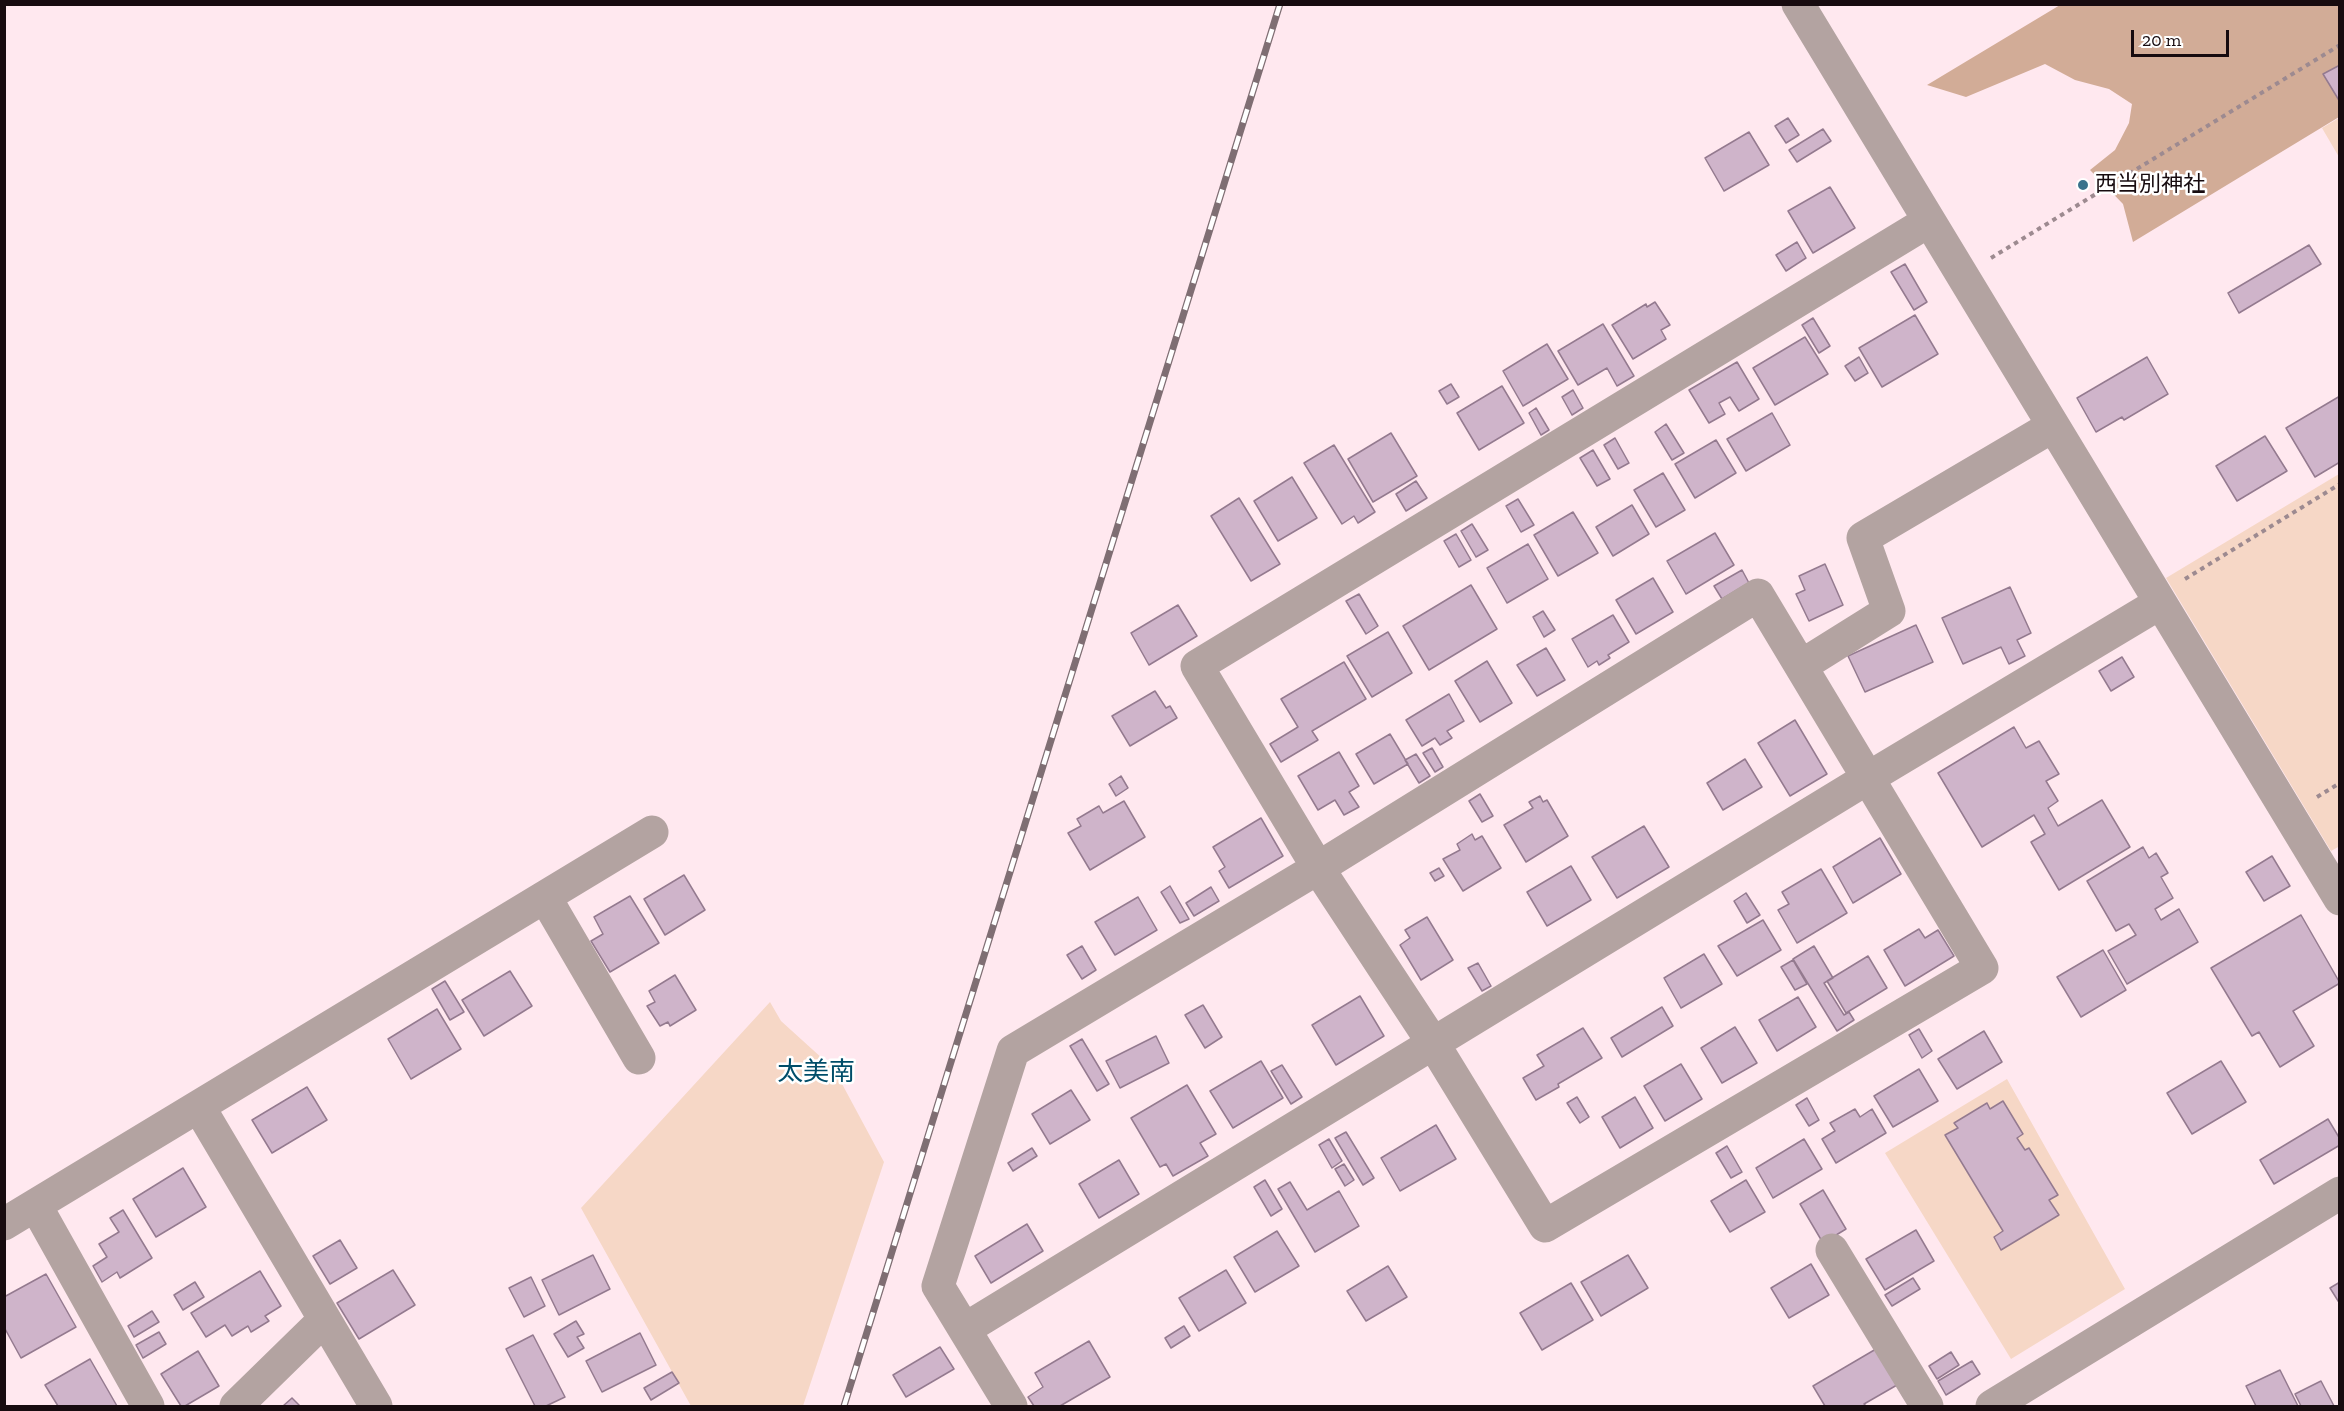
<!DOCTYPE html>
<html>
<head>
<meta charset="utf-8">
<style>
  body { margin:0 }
  #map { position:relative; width:2344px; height:1411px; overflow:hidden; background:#ffe8ef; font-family:"Zilla Slab",serif }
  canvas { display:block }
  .frame { position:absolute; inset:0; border:6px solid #170b0f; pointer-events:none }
  .scale { position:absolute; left:2131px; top:30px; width:98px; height:27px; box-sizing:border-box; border:3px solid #170b0f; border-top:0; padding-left:8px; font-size:18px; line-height:21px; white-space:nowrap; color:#170b0f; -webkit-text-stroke:4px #fff; paint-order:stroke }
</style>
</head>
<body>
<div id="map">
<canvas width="2344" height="1411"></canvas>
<div class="frame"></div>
<div class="scale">20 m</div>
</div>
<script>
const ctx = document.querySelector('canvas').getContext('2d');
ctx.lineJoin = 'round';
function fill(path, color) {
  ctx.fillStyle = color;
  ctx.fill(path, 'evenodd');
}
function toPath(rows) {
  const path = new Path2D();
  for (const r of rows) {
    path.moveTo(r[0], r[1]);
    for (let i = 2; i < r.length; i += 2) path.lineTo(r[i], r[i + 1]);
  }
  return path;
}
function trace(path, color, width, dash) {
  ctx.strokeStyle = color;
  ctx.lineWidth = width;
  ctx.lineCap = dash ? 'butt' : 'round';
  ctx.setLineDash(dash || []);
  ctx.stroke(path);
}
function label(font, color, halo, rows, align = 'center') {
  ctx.font = font + ' "Zilla Slab","Noto Sans JP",serif';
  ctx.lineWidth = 5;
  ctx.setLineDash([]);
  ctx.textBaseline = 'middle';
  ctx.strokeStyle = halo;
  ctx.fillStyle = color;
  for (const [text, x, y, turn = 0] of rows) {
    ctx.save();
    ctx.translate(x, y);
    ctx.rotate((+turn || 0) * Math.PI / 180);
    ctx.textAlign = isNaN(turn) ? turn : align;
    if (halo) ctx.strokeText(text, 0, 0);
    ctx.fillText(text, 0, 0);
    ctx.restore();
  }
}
const green = toPath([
  [2339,118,2339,157,2322,128],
  [2339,474,2340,846,2331,851,2166,578],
  [770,1002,781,1021,834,1069,884,1162,803,1406,691,1406,581,1208],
  [2007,1079,2125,1289,2011,1359,1885,1153]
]);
const forest = toPath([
  [2060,5,2339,5,2339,117,2133,242,2123,204,2090,170,2115,150,2129,123,2132,104,2109,89,2075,80,2045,64,1966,97,1927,85]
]);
const building = toPath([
  [2340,65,2340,102,2323,74,2340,65],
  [1788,118,1799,135,1786,143,1775,126,1788,118],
  [1823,129,1831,141,1797,162,1789,150,1823,129],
  [1749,132,1769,165,1724,191,1705,158,1749,132],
  [1830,187,1855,228,1813,253,1788,211,1830,187],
  [1797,242,1806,258,1786,271,1776,255,1797,242],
  [2309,245,2321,264,2239,313,2228,293,2309,245],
  [1905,264,1927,302,1914,310,1891,272,1905,264],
  [1655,302,1670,325,1661,330,1666,339,1633,359,1612,325,1646,304,1647,307,1655,302],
  [1915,315,1938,354,1882,387,1859,348,1915,315],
  [1813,318,1830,346,1819,353,1802,325,1813,318],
  [1603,324,1634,376,1617,386,1607,368,1578,385,1558,351,1603,324],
  [1805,337,1828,374,1775,405,1753,368,1805,337],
  [1547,344,1568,379,1523,406,1503,371,1547,344],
  [1859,357,1868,373,1855,381,1845,366,1859,357],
  [2147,357,2168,394,2124,420,2122,417,2096,432,2077,398,2147,357],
  [1737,362,1759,399,1739,411,1730,397,1719,403,1725,414,1709,423,1689,390,1737,362],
  [1451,384,1459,397,1447,404,1439,391,1451,384],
  [1502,386,1524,423,1479,450,1457,413,1502,386],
  [1573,390,1583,408,1572,415,1562,397,1573,390],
  [2340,396,2340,462,2315,477,2286,428,2340,396],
  [1536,408,1549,430,1541,435,1529,413,1536,408],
  [1772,413,1790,445,1746,471,1727,439,1772,413],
  [1666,424,1684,453,1672,460,1655,432,1666,424],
  [1391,433,1417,476,1373,502,1348,459,1391,433],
  [2265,436,2287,471,2237,501,2216,466,2265,436],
  [1615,438,1629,463,1618,469,1604,445,1615,438],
  [1716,440,1736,473,1695,498,1675,464,1716,440],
  [1334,445,1375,512,1358,523,1354,516,1342,524,1304,463,1334,445],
  [1593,450,1610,479,1597,486,1580,458,1593,450],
  [1663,473,1685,510,1656,527,1634,490,1663,473],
  [1292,477,1317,518,1278,541,1254,501,1292,477],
  [1416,481,1427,498,1406,511,1396,494,1416,481],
  [1239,498,1280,564,1251,581,1211,516,1239,498],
  [1518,499,1534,525,1521,532,1506,506,1518,499],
  [1632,505,1649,534,1613,556,1596,527,1632,505],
  [1573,512,1598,553,1558,576,1534,535,1573,512],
  [1472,524,1488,550,1476,557,1461,531,1472,524],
  [1715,533,1734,565,1686,594,1667,561,1715,533],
  [1456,534,1471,560,1459,567,1444,541,1456,534],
  [1528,544,1548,579,1507,603,1487,568,1528,544],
  [1825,564,1843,605,1809,621,1796,594,1805,590,1799,576,1825,564],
  [1742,570,1749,583,1722,599,1714,586,1742,570],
  [1653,578,1673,612,1636,634,1616,600,1653,578],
  [1471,585,1497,629,1429,670,1403,626,1471,585],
  [2010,587,2031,633,2017,640,2025,656,2009,664,2001,647,1963,664,1942,618,2010,587],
  [1359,594,1378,626,1366,634,1346,601,1359,594],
  [1178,605,1197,636,1149,665,1131,633,1178,605],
  [1543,611,1555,630,1544,637,1533,617,1543,611],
  [1613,615,1629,642,1608,655,1610,658,1599,665,1597,661,1588,667,1572,639,1613,615],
  [1916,625,1933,662,1865,692,1848,656,1916,625],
  [1388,632,1412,673,1372,697,1347,656,1388,632],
  [1546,648,1565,680,1537,696,1517,665,1546,648],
  [2122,657,2134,677,2111,691,2099,671,2122,657],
  [1487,661,1512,703,1480,722,1455,681,1487,661],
  [1344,662,1366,699,1312,731,1318,740,1281,762,1270,744,1298,727,1281,699,1344,662],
  [1155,691,1166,708,1170,706,1177,718,1130,746,1112,716,1155,691],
  [1449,694,1464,721,1447,731,1452,738,1440,745,1435,738,1422,746,1406,720,1449,694],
  [1795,720,1827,774,1790,796,1758,743,1795,720],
  [2014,727,2026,748,2039,741,2059,774,2046,781,2058,801,2048,808,2058,826,2102,800,2130,847,2059,890,2031,842,2045,834,2034,815,1982,847,1938,773,2014,727],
  [1390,734,1408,764,1374,784,1356,754,1390,734],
  [1432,748,1443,767,1435,772,1423,753,1432,748],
  [1339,752,1359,786,1349,792,1359,807,1344,815,1335,800,1318,810,1298,776,1339,752],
  [1416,754,1430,776,1419,783,1405,760,1416,754],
  [1745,759,1762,787,1723,810,1707,783,1745,759],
  [1121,776,1128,788,1116,796,1109,784,1121,776],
  [1480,794,1493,816,1482,822,1469,801,1480,794],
  [1540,796,1543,802,1547,800,1568,836,1526,862,1504,825,1533,808,1529,802,1540,796],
  [1124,801,1145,837,1090,870,1068,833,1081,826,1077,819,1099,806,1103,813,1124,801],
  [1261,818,1283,856,1229,888,1219,871,1225,867,1213,847,1261,818],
  [1644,826,1669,867,1617,898,1592,857,1644,826],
  [1472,834,1475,840,1482,836,1501,868,1463,891,1443,859,1460,850,1457,844,1472,834],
  [1880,838,1901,874,1853,903,1833,867,1880,838],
  [2143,847,2149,858,2156,853,2168,873,2161,877,2173,898,2155,909,2161,920,2179,909,2198,942,2127,984,2108,951,2136,935,2129,924,2116,931,2087,881,2143,847],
  [2272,856,2290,886,2264,901,2246,872,2272,856],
  [1571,866,1591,900,1547,926,1527,892,1571,866],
  [1439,868,1444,876,1435,881,1430,873,1439,868],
  [1821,869,1847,913,1797,943,1778,910,1789,904,1782,892,1821,869],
  [684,875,705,910,665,935,644,899,684,875],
  [1170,886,1189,919,1180,923,1161,892,1170,886],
  [1211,887,1219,901,1194,916,1186,903,1211,887],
  [1746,893,1760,915,1747,923,1734,901,1746,893],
  [630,896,659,943,610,972,591,941,603,934,594,917,630,896],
  [1138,897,1157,930,1115,955,1095,922,1138,897],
  [2301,915,2340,983,2293,1011,2314,1046,2280,1067,2259,1032,2252,1036,2211,968,2301,915],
  [1427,917,1453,960,1421,980,1400,945,1410,938,1405,930,1427,917],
  [1763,920,1781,950,1737,976,1718,946,1763,920],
  [1919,929,1925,938,1938,930,1954,956,1905,986,1884,950,1919,929],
  [1082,946,1096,970,1082,979,1067,955,1082,946],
  [1814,946,1833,978,1824,983,1844,1015,1849,1012,1854,1020,1837,1031,1793,959,1814,946],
  [2103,950,2126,990,2081,1017,2057,977,2103,950],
  [1704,954,1722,984,1681,1008,1664,978,1704,954],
  [1868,956,1887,988,1846,1013,1827,981,1868,956],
  [1793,960,1807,984,1795,990,1781,967,1793,960],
  [1478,963,1491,986,1482,991,1468,968,1478,963],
  [510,971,532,1006,484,1036,462,1000,510,971],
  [675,975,696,1010,670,1026,668,1022,660,1026,647,1006,655,1002,649,991,675,975],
  [445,981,464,1012,450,1020,432,989,445,981],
  [1360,996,1384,1036,1336,1065,1312,1025,1360,996],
  [1798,997,1816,1027,1777,1051,1759,1020,1798,997],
  [1203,1005,1222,1037,1205,1048,1185,1015,1203,1005],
  [1662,1007,1673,1026,1622,1057,1611,1038,1662,1007],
  [437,1009,461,1049,411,1079,388,1039,437,1009],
  [1735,1027,1757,1063,1722,1083,1701,1048,1735,1027],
  [1583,1028,1602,1058,1558,1084,1559,1087,1536,1100,1523,1078,1544,1066,1537,1055,1583,1028],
  [1919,1029,1932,1051,1922,1058,1909,1035,1919,1029],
  [1984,1031,2002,1062,1957,1089,1938,1059,1984,1031],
  [1156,1036,1169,1063,1120,1088,1106,1061,1156,1036],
  [1082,1039,1109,1084,1097,1091,1070,1046,1082,1039],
  [1261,1061,1283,1098,1233,1128,1210,1091,1261,1061],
  [2221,1061,2246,1102,2192,1134,2167,1093,2221,1061],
  [1681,1064,1702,1099,1665,1121,1644,1086,1681,1064],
  [1282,1065,1302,1097,1291,1104,1271,1071,1282,1065],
  [1919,1069,1938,1101,1893,1127,1874,1096,1919,1069],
  [1187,1085,1216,1134,1200,1143,1208,1156,1173,1176,1166,1164,1160,1167,1131,1118,1187,1085],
  [307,1087,327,1120,272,1153,252,1120,307,1087],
  [1071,1090,1090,1120,1050,1144,1032,1114,1071,1090],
  [1577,1097,1589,1117,1580,1123,1567,1103,1577,1097],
  [1635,1097,1653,1128,1620,1148,1602,1117,1635,1097],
  [1807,1098,1819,1120,1809,1126,1796,1105,1807,1098],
  [2003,1101,2023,1134,2017,1138,2025,1150,2029,1148,2058,1195,2049,1200,2059,1215,2001,1250,1994,1237,2003,1231,1945,1135,1958,1128,1954,1123,1987,1103,1990,1109,2003,1101],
  [1855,1109,1860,1117,1872,1109,1886,1133,1836,1163,1822,1139,1835,1131,1830,1123,1855,1109],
  [2328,1119,2340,1139,2340,1145,2274,1184,2260,1160,2328,1119],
  [1436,1125,1456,1159,1400,1191,1381,1158,1436,1125],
  [1346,1132,1374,1178,1363,1185,1335,1138,1346,1132],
  [1329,1139,1342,1161,1332,1168,1319,1145,1329,1139],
  [1804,1139,1822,1169,1773,1198,1756,1168,1804,1139],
  [1727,1146,1742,1172,1731,1178,1716,1153,1727,1146],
  [1032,1148,1037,1156,1013,1171,1008,1163,1032,1148],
  [1119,1160,1139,1194,1099,1218,1079,1184,1119,1160],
  [1344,1164,1354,1180,1345,1186,1335,1169,1344,1164],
  [183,1168,206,1207,156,1237,133,1199,183,1168],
  [1265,1180,1282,1209,1271,1216,1254,1187,1265,1180],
  [1746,1180,1765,1212,1730,1232,1711,1201,1746,1180],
  [1290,1182,1307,1210,1339,1191,1359,1226,1315,1252,1278,1189,1290,1182],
  [1823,1190,1846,1229,1823,1243,1800,1204,1823,1190],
  [123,1210,152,1258,120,1278,117,1272,102,1282,93,1266,107,1257,99,1244,119,1232,110,1218,123,1210],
  [1027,1224,1043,1251,991,1283,975,1256,1027,1224],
  [1916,1230,1934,1261,1885,1290,1866,1259,1916,1230],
  [1277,1231,1299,1266,1255,1292,1234,1257,1277,1231],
  [340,1240,357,1268,330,1284,313,1256,340,1240],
  [593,1255,610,1289,559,1315,542,1280,593,1255],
  [1628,1255,1648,1288,1601,1316,1581,1282,1628,1255],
  [1811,1264,1829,1295,1789,1318,1771,1288,1811,1264],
  [1388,1266,1407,1297,1366,1321,1347,1291,1388,1266],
  [393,1270,415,1305,359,1339,337,1303,393,1270],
  [1226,1270,1246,1303,1199,1331,1179,1298,1226,1270],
  [260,1271,281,1306,265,1316,269,1321,251,1332,248,1326,232,1336,225,1325,206,1337,191,1313,260,1271],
  [46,1274,76,1327,21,1358,4,1327,4,1297,46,1274],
  [531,1277,545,1306,524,1317,509,1288,531,1277],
  [1913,1278,1920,1289,1892,1306,1885,1295,1913,1278],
  [195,1282,204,1297,183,1310,174,1295,195,1282],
  [2340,1282,2340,1304,2330,1288,2340,1282],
  [1571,1283,1593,1320,1542,1350,1520,1313,1571,1283],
  [152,1311,159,1322,134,1337,128,1326,152,1311],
  [576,1321,584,1334,577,1337,584,1348,568,1357,554,1334,576,1321],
  [1184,1326,1190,1336,1171,1348,1165,1338,1184,1326],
  [159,1332,166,1344,143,1358,136,1345,159,1332],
  [640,1333,656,1365,602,1392,586,1361,640,1333],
  [533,1335,565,1397,546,1406,535,1406,506,1349,533,1335],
  [1089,1341,1110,1377,1060,1406,1034,1406,1028,1397,1043,1387,1035,1373,1089,1341],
  [940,1347,954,1369,906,1397,893,1375,940,1347],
  [1876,1349,1897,1385,1864,1404,1866,1406,1825,1406,1813,1386,1876,1349],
  [198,1351,219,1386,185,1406,181,1406,161,1374,198,1351],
  [1951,1352,1959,1365,1937,1379,1929,1366,1951,1352],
  [90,1359,117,1406,58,1406,45,1385,90,1359],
  [1972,1361,1980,1374,1946,1395,1938,1381,1972,1361],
  [2280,1370,2298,1406,2256,1406,2246,1386,2280,1370],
  [672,1372,679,1383,651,1400,644,1388,672,1372],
  [2321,1381,2334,1406,2301,1406,2295,1394,2321,1381],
  [292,1398,300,1406,283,1406,292,1398]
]);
const path = toPath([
  [1991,258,2340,45],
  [2185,579,2340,484],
  [2317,797,2340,783]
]);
const minor = toPath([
  [1798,4,2340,899],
  [1801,666,1889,611,1863,538,2053,426],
  [545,897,639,1058],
  [199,1107,376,1406],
  [36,1206,148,1406],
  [4,1224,652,832],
  [1832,1250,1927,1406],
  [965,1329,1868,778,2160,603],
  [236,1406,324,1320],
  [1011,1406,938,1286,1013,1051,1318,868,1758,595,1982,968,1545,1226,1433,1043,1318,868,1197,666,1929,221],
  [1992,1406,2340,1193]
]);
const rail = toPath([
  [844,1406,1280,4]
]);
const markers = [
  [2083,185,6,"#3a728c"]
];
const poiNames = [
  ["西当別神社",2095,185]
];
const quarterNames = [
  ["太美南",816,1073]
];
fill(green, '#f6d7c6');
fill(forest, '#d2ac97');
fill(building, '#cfb4ca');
trace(building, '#947a8f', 1.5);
trace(path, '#9d8a90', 4, [4.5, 4.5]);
trace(minor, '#b3a3a1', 33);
trace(rail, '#7f6e73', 7);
trace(rail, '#fff', 4.5, [14]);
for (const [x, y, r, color] of markers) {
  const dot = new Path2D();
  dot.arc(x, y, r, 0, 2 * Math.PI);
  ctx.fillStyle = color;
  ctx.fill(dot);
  trace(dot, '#fff', 2);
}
label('22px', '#170b0f', '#fff', poiNames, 'left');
label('26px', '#004d69', '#fff', quarterNames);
</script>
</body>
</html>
